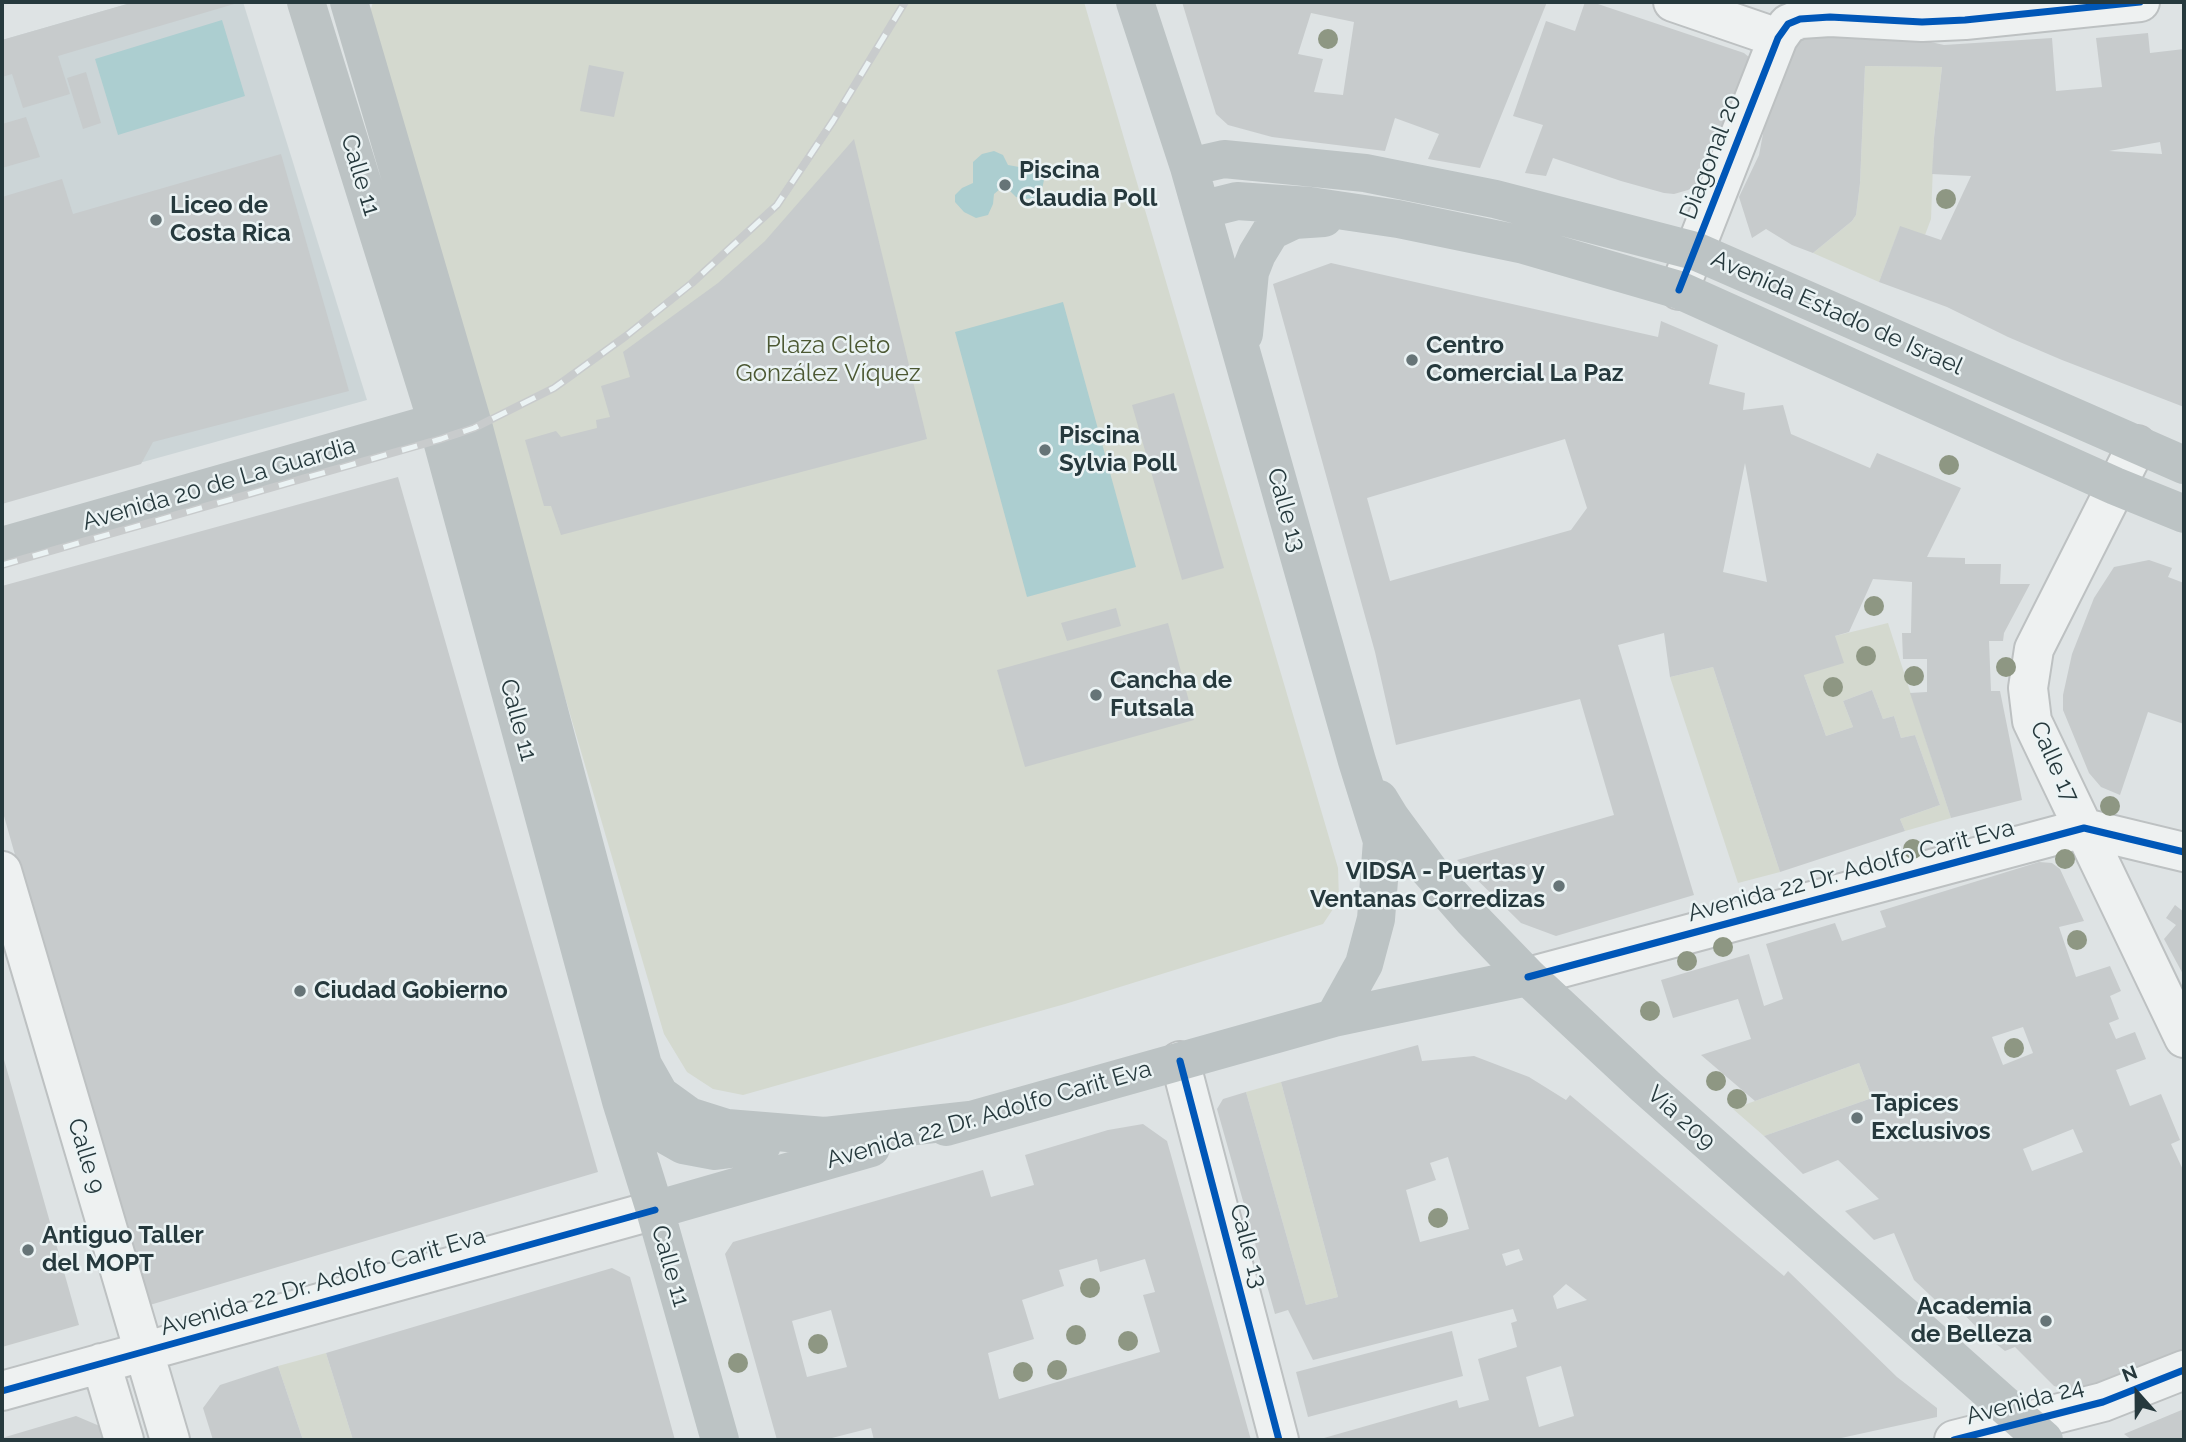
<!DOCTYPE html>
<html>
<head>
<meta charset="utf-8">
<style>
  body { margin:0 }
  #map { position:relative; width:2186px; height:1442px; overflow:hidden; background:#dee3e4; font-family:Raleway,sans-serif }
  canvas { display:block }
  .frame { position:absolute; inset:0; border:4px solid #26393d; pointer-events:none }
  .north { position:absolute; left:2102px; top:1358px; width:70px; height:70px; -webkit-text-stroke:5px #ebf3f4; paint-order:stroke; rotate:339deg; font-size:19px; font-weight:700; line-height:28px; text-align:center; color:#26393d }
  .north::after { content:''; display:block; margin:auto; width:24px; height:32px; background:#26393d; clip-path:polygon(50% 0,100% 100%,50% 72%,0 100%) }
</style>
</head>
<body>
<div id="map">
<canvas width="2186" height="1442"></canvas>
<div class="frame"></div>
<div class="north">N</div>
</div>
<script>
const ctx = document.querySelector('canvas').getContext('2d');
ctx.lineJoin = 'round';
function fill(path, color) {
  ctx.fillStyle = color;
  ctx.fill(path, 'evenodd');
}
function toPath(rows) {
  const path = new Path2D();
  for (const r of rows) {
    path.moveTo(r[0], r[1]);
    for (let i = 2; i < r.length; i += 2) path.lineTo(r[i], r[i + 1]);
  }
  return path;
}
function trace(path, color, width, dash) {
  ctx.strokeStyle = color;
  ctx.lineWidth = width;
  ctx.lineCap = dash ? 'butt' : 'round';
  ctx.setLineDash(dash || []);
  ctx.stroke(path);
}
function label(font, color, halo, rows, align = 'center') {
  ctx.font = font + ' Raleway,sans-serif';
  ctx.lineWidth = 5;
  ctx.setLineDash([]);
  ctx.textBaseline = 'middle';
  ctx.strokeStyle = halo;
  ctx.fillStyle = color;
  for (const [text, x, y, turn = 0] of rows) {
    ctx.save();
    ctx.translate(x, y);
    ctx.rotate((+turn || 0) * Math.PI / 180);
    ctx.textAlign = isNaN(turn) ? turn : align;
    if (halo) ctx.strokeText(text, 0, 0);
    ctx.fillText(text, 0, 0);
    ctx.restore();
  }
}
const built = toPath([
  [134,2,243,2,367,400,2,501,2,40]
]);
const green = toPath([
  [373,2,1084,2,1338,868,1339,900,1323,924,1065,1004,743,1095,713,1089,687,1072,664,1034,370,33,369,16],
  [1865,66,1942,67,1934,138,1931,219,1925,235,1900,227,1879,282,1813,253,1852,221,1856,215,1860,183],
  [1888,623,1951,818,1905,831,1900,819,1940,805,1915,735,1901,738,1894,716,1883,719,1872,690,1843,701,1853,727,1826,736,1804,675,1835,636],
  [1713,667,1780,872,1738,883,1670,677],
  [1859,1063,1872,1098,1764,1136,1733,1109],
  [1281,1082,1338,1297,1306,1305,1246,1092],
  [326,1353,353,1440,303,1440,278,1366]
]);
const water = toPath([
  [222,20,245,96,118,135,95,59],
  [994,151,1003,155,1008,165,1019,167,1027,163,1041,168,1044,180,1042,189,1037,198,1025,199,1016,197,1008,189,1000,189,994,194,993,204,988,215,976,218,964,212,955,202,955,195,962,188,973,183,973,162,982,154],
  [1063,302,1136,567,1027,597,955,332]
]);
const building = toPath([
  [134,2,241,2,58,56,70,94,23,108,12,74,2,77,2,40],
  [1182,2,1547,2,1480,168,1428,159,1439,134,1395,118,1385,151,1272,137,1228,125,1216,114],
  [1311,13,1354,22,1343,95,1314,92,1323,59,1298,54],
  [1585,2,1592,2,1744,53,1750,58,1753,68,1698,184,1688,190,1674,194,1664,193,1621,181,1553,158,1546,176,1525,173,1543,125,1513,116,1546,21,1575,31],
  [2148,33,2150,53,2184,49,2184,407,2062,360,2008,337,1947,307,1879,282,1900,226,1941,240,1971,176,1932,174,1934,138,1942,67,1865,66,1860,183,1856,215,1852,221,1813,253,1792,245,1766,229,1752,238,1739,197,1759,155,1769,102,1791,36,1909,37,1944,45,2052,38,2056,91,2102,87,2096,38],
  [2160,142,2162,154,2109,151],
  [589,65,624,72,614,117,580,111],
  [86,72,101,123,83,129,67,78],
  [26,117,40,157,2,168,2,124],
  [854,139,927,439,561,535,551,506,544,506,525,440,556,431,561,437,597,428,596,420,610,417,601,386,630,377,623,352,718,283,765,241],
  [281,154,349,391,153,442,141,464,2,504,2,197,62,179,73,214],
  [1331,263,1658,337,1661,321,1718,345,1709,384,1745,393,1743,410,1783,405,1791,434,1870,468,1877,453,1961,488,1927,557,1965,558,1965,564,2001,564,2000,584,2030,584,2004,633,2003,641,1989,641,1991,691,2000,691,2022,800,1951,818,1910,693,1927,692,1927,659,1903,659,1902,633,1911,633,1912,582,1873,579,1849,632,1835,636,1844,663,1804,675,1826,736,1853,727,1843,701,1872,690,1883,719,1894,716,1901,738,1915,735,1940,805,1900,819,1905,831,1780,872,1713,667,1670,677,1664,633,1618,645,1694,895,1556,936,1521,923,1457,860,1614,815,1580,699,1396,745,1375,652,1273,284],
  [1565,439,1587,508,1571,530,1390,581,1367,498],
  [1745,463,1767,582,1723,572],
  [1174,393,1224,568,1182,580,1132,405],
  [398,477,598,1172,143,1307,2,809,2,586],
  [2149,560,2172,568,2168,577,2184,583,2184,724,2148,712,2120,795,2101,787,2089,773,2063,710,2063,695,2072,654,2094,598,2114,567],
  [1116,608,1121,626,1067,641,1061,623],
  [1168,623,1194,720,1025,767,997,670],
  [2039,862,2052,863,2060,869,2084,921,2059,927,2076,977,2110,966,2121,991,2110,996,2119,1019,2109,1023,2116,1039,2135,1032,2146,1059,2116,1070,2130,1106,2161,1094,2180,1140,2171,1144,2184,1172,2184,1353,2085,1394,2054,1386,2015,1347,2005,1351,1981,1332,1958,1308,1948,1312,1914,1280,1894,1233,1874,1240,1845,1211,1879,1199,1838,1160,1803,1174,1764,1136,1872,1098,1859,1063,1755,1101,1701,1055,1751,1039,1738,999,1673,1018,1661,980,1749,954,1764,1006,1783,999,1766,944,1835,923,1842,941,1886,927,1880,911],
  [2023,1027,2033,1053,2003,1065,1992,1037],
  [2073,1129,2083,1152,2032,1171,2023,1149],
  [2175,905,2184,912,2184,976,2164,939,2176,925,2166,918],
  [1418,1045,1422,1061,1474,1056,1529,1077,1566,1100,1570,1095,1784,1276,1788,1271,1897,1377,1937,1408,1937,1417,1832,1440,1317,1440,1457,1400,1459,1408,1489,1400,1478,1359,1517,1347,1511,1323,1517,1321,1513,1309,1313,1360,1288,1310,1275,1314,1217,1109,1223,1099,1246,1092,1306,1305,1338,1297,1281,1082],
  [1448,1157,1469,1229,1420,1242,1406,1190,1436,1180,1430,1163],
  [1519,1249,1523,1260,1506,1266,1502,1254],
  [1566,1284,1587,1300,1557,1309,1553,1296],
  [1561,1366,1574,1416,1539,1427,1526,1377],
  [3,1056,79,1325,2,1347,2,1057],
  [1143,1124,1167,1141,1251,1440,874,1440,871,1428,824,1440,777,1440,725,1254,733,1242,983,1170,991,1197,1034,1185,1025,1155,1108,1130],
  [1097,1259,1100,1272,1145,1259,1155,1292,1143,1295,1160,1352,999,1399,988,1353,1034,1339,1022,1300,1064,1286,1059,1270],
  [831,1310,847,1367,807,1377,792,1321],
  [612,1268,630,1277,675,1440,353,1440,326,1353],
  [1452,1331,1463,1376,1308,1417,1296,1372],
  [278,1366,303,1440,213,1440,203,1408,220,1385],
  [2184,1409,2184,1440,2132,1440,2124,1434],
  [76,1416,102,1427,106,1440,2,1440,2,1438]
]);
const minor = toPath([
  [1673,2,1778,38],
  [1679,290,1778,38,1788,24,1800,19,1830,17,1922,22,1965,20,2140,2],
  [2137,445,2034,649,2028,688,2032,721,2184,1038],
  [2,871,170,1440],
  [1528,977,2084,828,2184,852],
  [1180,1061,1279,1440],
  [101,1363,124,1440],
  [2,1391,655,1210],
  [1954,1440,2103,1402,2184,1370]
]);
const secondary = toPath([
  [306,2,437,422,621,1101,655,1210,720,1440],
  [349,2,474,428,643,1065,660,1095,689,1116,727,1128,825,1136,970,1120],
  [1135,2,1189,167,1357,761,1382,841,1376,919,1364,964,1334,1018],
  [1189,167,1224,159,1365,173,1495,199,1695,251,2184,465],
  [1201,210,1237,201,1310,206,1398,219,1524,245,1679,290,2115,486,2184,514],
  [1244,334,1250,272,1257,254,1271,231,1294,220,1324,218],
  [2,546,437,422],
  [1379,799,1390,817,1429,870,1472,919,1528,977,1645,1086,2044,1440],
  [621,1101,653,1128,683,1145,715,1151,762,1145],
  [946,1127,1334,1018,1528,977],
  [655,1210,871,1148]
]);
const rail = toPath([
  [2,565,441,439,474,428,554,388,626,336,692,283,777,205,833,121,905,2]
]);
const cycleway = toPath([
  [1679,290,1778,38,1788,24,1800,19,1830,17,1922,22,1965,20,2140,2],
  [1528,977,2084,828,2184,852],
  [1180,1061,1279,1440],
  [2,1391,655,1210],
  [1954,1440,2103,1402,2184,1370]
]);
const trees = [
  [1328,39],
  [1946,199],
  [1949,465],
  [1874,606],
  [1866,656],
  [2006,667],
  [1914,676],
  [1833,687],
  [2110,806],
  [1913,849],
  [2065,859],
  [2077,940],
  [1723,947],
  [1687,961],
  [1650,1011],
  [2014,1048],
  [1716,1081],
  [1737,1099],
  [1438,1218],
  [1090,1288],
  [1076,1335],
  [1128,1341],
  [818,1344],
  [738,1363],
  [1057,1370],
  [1023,1372]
];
const markers = [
  [1005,185,7,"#667477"],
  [156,220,7,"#667477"],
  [1412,360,7,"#667477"],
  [1045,450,7,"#667477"],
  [1096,695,7,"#667477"],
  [1559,886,7,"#667477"],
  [300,991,7,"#667477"],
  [1857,1118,7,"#667477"],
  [28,1250,7,"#667477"],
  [2046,1321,7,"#667477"]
];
const streetNames = [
  ["Diagonal 20",1711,157,-69],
  ["Calle 11",360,175,73],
  ["Avenida Estado de Israel",1837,313,24],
  ["Avenida 20 de La Guardia",219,484,-16],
  ["Calle 13",1286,510,74],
  ["Calle 11",518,720,75],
  ["Calle 17",2054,762,66],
  ["Avenida 22 Dr. Adolfo Carit Eva",1851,871,-15],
  ["Avenida 22 Dr. Adolfo Carit Eva",989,1115,-16],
  ["Vía 209",1681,1118,42],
  ["Calle 9",86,1156,73],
  ["Calle 13",1248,1246,75],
  ["Calle 11",670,1266,74],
  ["Avenida 22 Dr. Adolfo Carit Eva",323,1282,-16],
  ["Avenida 24",2025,1402,-15]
];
const poiNames = [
  ["Piscina",1019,171],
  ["Claudia Poll",1019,199],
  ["Liceo de",170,206],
  ["Costa Rica",170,234],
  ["Centro",1426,346],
  ["Comercial La Paz",1426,374],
  ["Piscina",1059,436],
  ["Sylvia Poll",1059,464],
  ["Cancha de",1110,681],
  ["Futsala",1110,709],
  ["VIDSA - Puertas y",1545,872,"right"],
  ["Ventanas Corredizas",1545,900,"right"],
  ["Ciudad Gobierno",314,991],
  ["Tapices",1871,1104],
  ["Exclusivos",1871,1132],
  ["Antiguo Taller",42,1236],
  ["del MOPT",42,1264],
  ["Academia",2032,1307,"right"],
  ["de Belleza",2032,1335,"right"]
];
const parkNames = [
  ["Plaza Cleto",828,346],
  ["González Víquez",828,374]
];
fill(built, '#ccd5d7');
fill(green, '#d4d9cf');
fill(water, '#acced0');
fill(building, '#c7cbcc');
trace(minor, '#bdc1c2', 42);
trace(minor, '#eef1f1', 38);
trace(secondary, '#bcc3c4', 38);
trace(rail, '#c8cbcc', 8);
trace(rail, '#ebf3f4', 5, [16]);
trace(cycleway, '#0057b8', 7);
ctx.fillStyle = '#8e9783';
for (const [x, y] of trees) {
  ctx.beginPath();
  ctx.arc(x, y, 10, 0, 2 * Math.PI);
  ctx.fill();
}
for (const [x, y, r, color] of markers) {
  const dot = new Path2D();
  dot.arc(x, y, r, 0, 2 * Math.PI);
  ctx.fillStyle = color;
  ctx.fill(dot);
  trace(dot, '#ebf3f4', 2.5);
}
label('24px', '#26393d', '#ebf3f4', streetNames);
label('bold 24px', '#26393d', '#ebf3f4', poiNames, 'left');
label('24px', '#4c5833', '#ebf3f4', parkNames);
</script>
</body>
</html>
